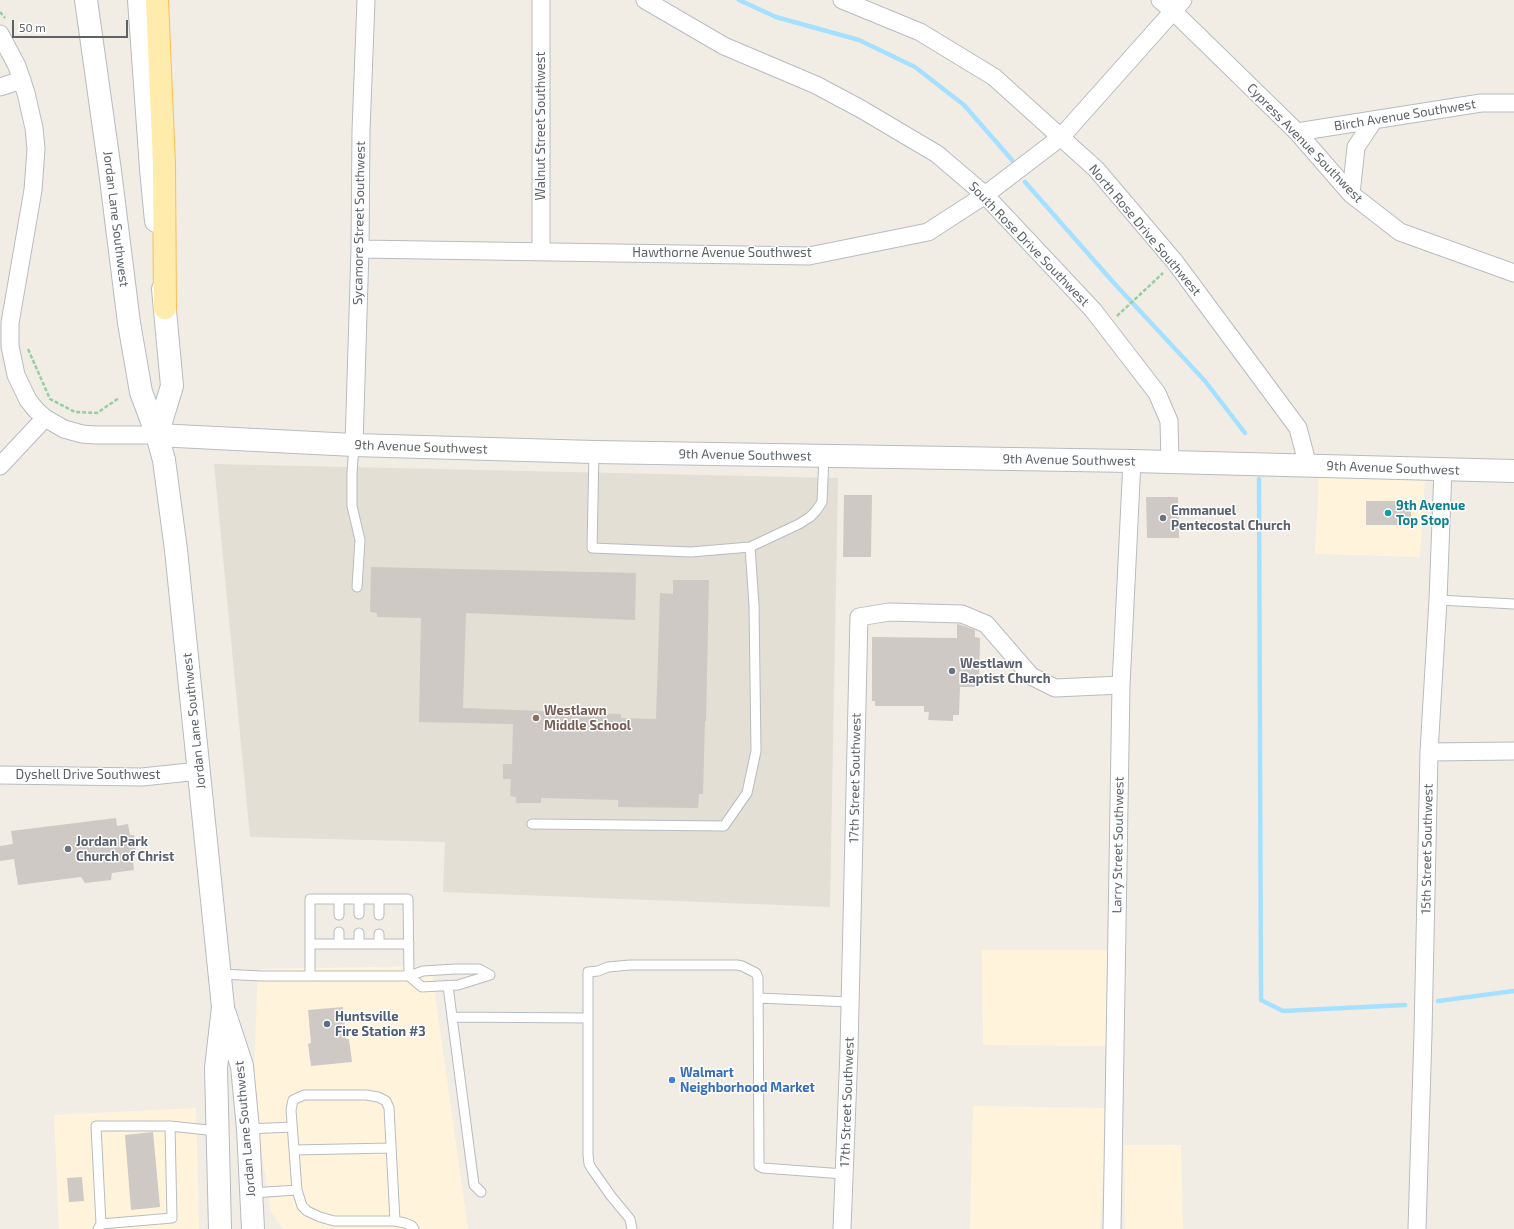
<!DOCTYPE html>
<html>
<head>
<meta charset="utf-8">
<style>
  body { margin:0 }
  #map { position:relative; width:1514px; height:1229px; overflow:hidden; background:#f1ede5; font-family:"Exo 2",sans-serif }
  canvas { display:block }
  .scale { position:absolute; left:12px; top:20px; width:116px; height:18px; box-sizing:border-box; border:2px solid #5c6267; border-top:0; padding-left:5px; font-size:12px; line-height:14px; white-space:nowrap; color:#5c6267; -webkit-text-stroke:3px #fff; paint-order:stroke }
</style>
</head>
<body>
<div id="map">
<canvas width="1514" height="1229"></canvas>
<div class="scale">50 m</div>
</div>
<script>
const ctx = document.querySelector('canvas').getContext('2d');
ctx.lineJoin = 'round';
function fill(path, color) {
  ctx.fillStyle = color;
  ctx.fill(path, 'evenodd');
}
function toPath(rows) {
  const path = new Path2D();
  for (const r of rows) {
    path.moveTo(r[0], r[1]);
    for (let i = 2; i < r.length; i += 2) path.lineTo(r[i], r[i + 1]);
  }
  return path;
}
function trace(path, color, width, dash) {
  ctx.strokeStyle = color;
  ctx.lineWidth = width;
  ctx.lineCap = dash ? 'butt' : 'round';
  ctx.setLineDash(dash || []);
  ctx.stroke(path);
}
function label(font, color, halo, rows, align = 'center') {
  ctx.font = font + ' "Exo 2",sans-serif';
  ctx.lineWidth = 3;
  ctx.setLineDash([]);
  ctx.textBaseline = 'middle';
  ctx.strokeStyle = halo;
  ctx.fillStyle = color;
  for (const [text, x, y, turn = 0] of rows) {
    ctx.save();
    ctx.translate(x, y);
    ctx.rotate((+turn || 0) * Math.PI / 180);
    ctx.textAlign = isNaN(turn) ? turn : align;
    if (halo) ctx.strokeText(text, 0, 0);
    ctx.fillText(text, 0, 0);
    ctx.restore();
  }
}
const commercial = toPath([
  [1319,478,1425,478,1420,557,1315,554],
  [982,950,1107,950,1106,1046,983,1045],
  [431,966,468,1229,283,1229,271,1212,253,1097,258,969],
  [973,1106,1107,1108,1100,1229,970,1229],
  [196,1108,199,1229,59,1229,54,1115],
  [1124,1145,1181,1145,1183,1229,1125,1229]
]);
const education = toPath([
  [214,464,838,478,830,907,443,892,445,842,250,837]
]);
const stream = toPath([
  [739,0,776,17,859,40,915,67,964,105,1012,160],
  [1025,182,1113,282,1205,381,1245,433],
  [1259,479,1261,1000,1283,1011,1405,1005],
  [1438,1001,1514,991]
]);
const building = toPath([
  [844,495,872,495,871,557,843,557],
  [1146,497,1178,497,1179,538,1147,538],
  [1366,501,1411,501,1411,525,1366,525],
  [371,567,636,573,635,620,466,613,463,708,621,714,621,718,656,719,660,593,673,594,673,580,709,580,706,721,705,721,703,794,699,794,698,808,618,807,618,800,541,798,541,803,516,803,516,797,510,796,511,779,503,779,503,764,512,764,513,724,419,722,421,618,377,617,377,613,370,612],
  [957,624,961,625,975,630,975,637,980,638,979,687,960,687,959,715,953,715,953,721,928,720,929,712,924,712,924,706,875,706,875,701,872,701,872,637,957,638],
  [116,818,117,826,128,824,130,835,134,835,136,853,132,853,134,870,112,873,111,880,85,883,81,877,18,885,14,859,0,861,0,846,13,844,11,831],
  [343,1007,346,1039,349,1039,352,1062,311,1066,308,1044,311,1043,308,1010],
  [153,1132,160,1207,131,1210,125,1135],
  [82,1177,84,1201,69,1202,67,1178]
]);
const path = toPath([
  [0,12,5,18],
  [1117,316,1163,273],
  [28,349,50,399,75,412,97,413,119,398]
]);
const service = toPath([
  [354,445,352,473,352,506,360,540,357,587],
  [594,452,592,548,691,552,750,547,799,524,810,517,816,511,822,502,824,456],
  [1438,600,1514,604],
  [532,824,724,826,747,793,756,751,754,605,750,547],
  [339,899,339,915],
  [359,899,359,914],
  [379,915,379,899],
  [339,932,339,944],
  [359,933,359,944],
  [379,934,379,944],
  [310,944,409,944],
  [219,974,262,976,409,976,423,971,456,969,479,969,490,975,458,985,422,987,409,976,408,899,310,899,310,976],
  [448,986,474,1185,481,1192],
  [758,998,850,1002],
  [453,1017,588,1018],
  [248,1129,292,1127],
  [294,1150,390,1148],
  [251,1193,297,1190],
  [395,1221,389,1108,386,1101,378,1097,366,1095,304,1095,293,1100,291,1110,297,1190,302,1206,307,1211,320,1217,334,1221,395,1221,405,1223,412,1226,414,1229],
  [101,1224,172,1218,170,1126],
  [98,1229,101,1224,96,1126,170,1126,217,1131],
  [632,1229,630,1219,611,1196,592,1169,589,1164,588,1155,588,972,598,971,608,967,630,965,737,965,742,966,756,973,758,978,759,1166,763,1168,844,1174]
]);
const minor = toPath([
  [645,0,724,46,816,85,861,109,937,154,985,195,1093,310,1157,393,1169,421,1170,462],
  [842,0,920,32,994,77,1096,169,1175,262,1298,428,1308,466],
  [1160,0,1173,11,1297,132,1351,194,1400,232,1514,273],
  [0,34,17,66,26,93,34,128,36,149,33,190,10,323,10,346,16,375,28,400,36,410,45,418,64,429,82,434,96,435,157,435],
  [0,87,22,80],
  [1297,132,1481,103,1514,103],
  [1351,194,1356,147,1374,120],
  [360,249,809,256,928,232,985,195,1061,137,1183,0],
  [541,251,541,0],
  [354,445,360,249,361,131,366,0],
  [0,466,45,418],
  [1429,752,1514,751],
  [0,775,142,777,199,771],
  [842,1229,849,1050,859,617,889,612,962,614,986,624,1031,676,1055,688,1121,685],
  [1112,1229,1121,685,1132,461],
  [1417,1229,1423,1033,1429,752,1438,600,1443,469]
]);
const tertiary = toPath([
  [157,435,354,445,594,452,1132,461,1514,471]
]);
const secondary = toPath([
  [86,0,110,171,129,323,141,392,157,435,164,460,176,550,223,1007,216,1068,220,1229],
  [139,0,151,169,156,221],
  [157,435,172,386,163,289],
  [225,1014,242,1066,248,1129,253,1229]
]);
const primary = toPath([
  [157,0,164,164,165,308]
]);
const markers = [
  [1388,513,4,"#0f9aa8"],
  [1163,518,4,"#6b7280"],
  [952,671,4,"#6b7280"],
  [536,718,4,"#8d6e63"],
  [68,849,4,"#6b7280"],
  [327,1024,4,"#5c6f8a"],
  [672,1080,4,"#3f7fe0"]
];
const streetNames = [
  ["Birch Avenue Southwest",1405,115,-9],
  ["Walnut Street Southwest",541,126,-90],
  ["Cypress Avenue Southwest",1305,143,46],
  ["Jordan Lane Southwest",116,219,83],
  ["Sycamore Street Southwest",359,223,-89],
  ["North Rose Drive Southwest",1145,230,50],
  ["South Rose Drive Southwest",1029,244,46],
  ["Hawthorne Avenue Southwest",722,253],
  ["9th Avenue Southwest",421,447,2],
  ["9th Avenue Southwest",745,455,1],
  ["9th Avenue Southwest",1069,460,1],
  ["9th Avenue Southwest",1393,468,2],
  ["Jordan Lane Southwest",194,721,-96],
  ["Dyshell Drive Southwest",88,775],
  ["17th Street Southwest",855,778,-89],
  ["Larry Street Southwest",1118,845,-89],
  ["15th Street Southwest",1427,849,-89],
  ["17th Street Southwest",847,1102,-88],
  ["Jordan Lane Southwest",245,1129,-95]
];
const cultureNames = [
  ["9th Avenue",1396,506],
  ["Top Stop",1396,521]
];
const worshipNames = [
  ["Emmanuel",1171,511],
  ["Pentecostal Church",1171,526],
  ["Westlawn",960,664],
  ["Baptist Church",960,679],
  ["Jordan Park",76,842],
  ["Church of Christ",76,857]
];
const educationNames = [
  ["Westlawn",544,711],
  ["Middle School",544,726]
];
const serviceNames = [
  ["Huntsville",335,1017],
  ["Fire Station #3",335,1032]
];
const shopNames = [
  ["Walmart",680,1073],
  ["Neighborhood Market",680,1088]
];
fill(commercial, '#fff4db');
fill(education, '#e3dfd5');
trace(stream, '#a6e0ff', 4.5);
fill(building, '#cec9c4');
trace(service, '#b7bcc0', 11);
trace(minor, '#b7bcc0', 19);
trace(tertiary, '#b7bcc0', 24);
trace(secondary, '#b6bbc0', 24);
trace(primary, '#ffbf4f', 24);
trace(path, '#96cda1', 2.5, [4, 2]);
trace(service, '#fff', 9);
trace(minor, '#fff', 17);
trace(tertiary, '#fff', 22);
trace(secondary, '#fff', 22);
trace(primary, '#ffebab', 22);
for (const [x, y, r, color] of markers) {
  const dot = new Path2D();
  dot.arc(x, y, r, 0, 2 * Math.PI);
  ctx.fillStyle = color;
  ctx.fill(dot);
  trace(dot, '#fff', 1.5);
}
label('13px', '#5c6267', '#fff', streetNames);
label('bold 13px', '#0d838f', '#fff', cultureNames, 'left');
label('bold 13px', '#5b616d', '#fff', worshipNames, 'left');
label('bold 13px', '#785e54', '#fff', educationNames, 'left');
label('bold 13px', '#4e5e75', '#fff', serviceNames, 'left');
label('bold 13px', '#366cbe', '#fff', shopNames, 'left');
</script>
</body>
</html>
